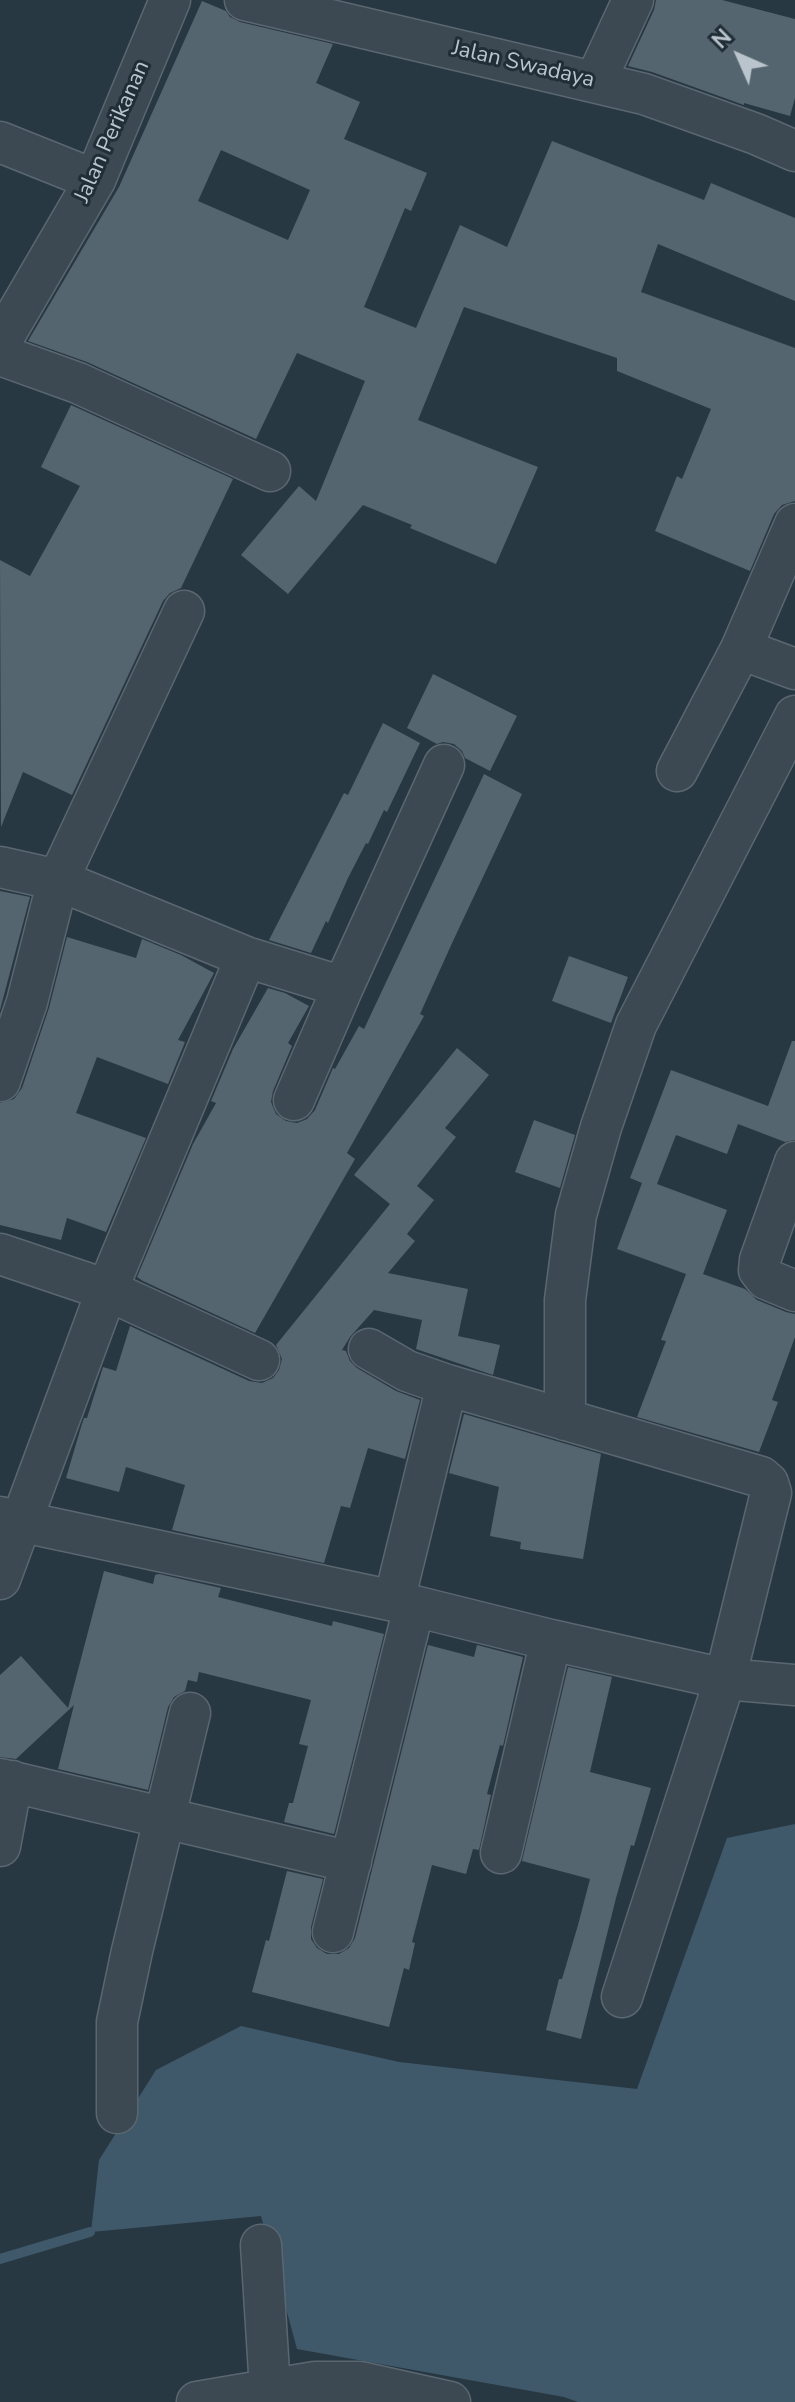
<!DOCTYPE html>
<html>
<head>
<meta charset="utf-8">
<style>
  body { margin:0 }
  #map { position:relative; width:795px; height:2402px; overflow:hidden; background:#283843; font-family:"Nunito Sans",sans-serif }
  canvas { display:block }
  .north { position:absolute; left:699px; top:16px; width:80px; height:80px; -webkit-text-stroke:6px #212e38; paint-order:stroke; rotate:315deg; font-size:22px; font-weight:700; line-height:32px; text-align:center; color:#bac4cc }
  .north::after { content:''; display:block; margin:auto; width:28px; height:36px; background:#bac4cc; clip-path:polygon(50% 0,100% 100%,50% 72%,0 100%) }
</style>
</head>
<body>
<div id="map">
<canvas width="795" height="2402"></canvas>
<div class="north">N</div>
</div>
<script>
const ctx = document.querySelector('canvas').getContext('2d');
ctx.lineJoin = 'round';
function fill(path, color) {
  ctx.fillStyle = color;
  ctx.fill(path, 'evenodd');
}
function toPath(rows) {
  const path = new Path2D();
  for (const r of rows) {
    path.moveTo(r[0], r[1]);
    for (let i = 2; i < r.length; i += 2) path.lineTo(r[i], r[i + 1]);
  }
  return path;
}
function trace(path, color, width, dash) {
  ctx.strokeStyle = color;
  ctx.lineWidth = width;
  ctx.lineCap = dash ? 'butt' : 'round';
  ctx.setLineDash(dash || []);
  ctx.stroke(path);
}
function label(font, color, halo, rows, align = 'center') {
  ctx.font = font + ' "Nunito Sans",sans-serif';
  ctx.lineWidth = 6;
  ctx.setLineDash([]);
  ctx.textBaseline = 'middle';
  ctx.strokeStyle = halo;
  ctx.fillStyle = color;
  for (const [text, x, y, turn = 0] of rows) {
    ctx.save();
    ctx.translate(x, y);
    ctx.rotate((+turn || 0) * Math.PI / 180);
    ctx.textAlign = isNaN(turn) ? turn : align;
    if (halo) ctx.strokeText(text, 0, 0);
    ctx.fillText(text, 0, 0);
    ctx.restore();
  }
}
const water = toPath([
  [795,1824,795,2402,578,2402,564,2397,297,2349,261,2216,91,2232,99,2160,156,2070,241,2026,399,2062,637,2089,727,1838]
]);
const stream = toPath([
  [0,2259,90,2232]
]);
const building = toPath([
  [656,0,722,0,795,19,795,98,790,116,744,103,744,105,652,72,628,66,654,10],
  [202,1,226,11,230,17,240,22,333,44,316,83,360,102,344,139,427,173,411,211,405,208,364,307,416,328,460,225,507,247,552,141,704,200,711,183,795,218,795,301,658,244,641,292,795,348,795,501,782,505,774,514,750,571,655,531,677,476,682,479,711,409,617,371,617,358,464,307,418,420,538,467,496,564,410,528,412,525,363,505,288,594,241,555,299,486,316,501,365,381,297,353,256,439,87,362,28,341,119,187],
  [221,150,310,190,288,240,198,201],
  [71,405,233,479,181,588,170,593,163,601,72,795,23,772,1,827,0,560,30,576,80,486,41,467],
  [433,674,517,716,490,771,465,758,462,751,454,744,443,742,437,744,407,728],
  [383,723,420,743,387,812,384,810,368,844,366,843,348,878,328,923,326,921,311,953,269,940,344,793,348,795],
  [484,774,522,794,453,941,420,1014,424,1016,347,1153,355,1159,255,1333,143,1281,137,1277,193,1144,216,1103,211,1101,233,1049,268,988,285,993,309,1006,288,1043,292,1046,273,1091,271,1102,276,1114,286,1121,297,1123,307,1119,315,1110,333,1068,335,1069,359,1026,364,1029],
  [0,891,30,897,0,1010],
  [67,937,136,958,142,939,181,955,214,973,178,1040,185,1042,168,1084,97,1057,76,1113,146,1138,106,1232,67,1218,61,1240,0,1225,0,1103,14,1099,22,1088,49,1008],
  [569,956,628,977,611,1023,552,1001],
  [792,1041,795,1041,795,1140,785,1142,738,1124,727,1154,676,1135,657,1184,727,1210,703,1274,745,1289,757,1300,786,1312,795,1314,795,1337,772,1400,778,1402,759,1452,637,1417,666,1341,661,1340,686,1274,617,1249,642,1183,630,1178,671,1070,768,1106],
  [457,1048,489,1075,445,1128,456,1137,417,1186,434,1200,407,1234,415,1241,388,1273,468,1289,458,1336,500,1345,493,1375,416,1349,422,1320,374,1310,350,1337,342,1350,346,1351,350,1361,357,1368,396,1391,420,1400,405,1459,368,1448,350,1508,341,1506,324,1563,172,1530,185,1485,126,1467,119,1492,66,1478,81,1427,84,1418,87,1418,103,1367,116,1371,130,1326,249,1381,262,1383,273,1378,279,1370,282,1359,276,1345,390,1204,354,1175],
  [534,1120,575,1135,560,1188,515,1172],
  [464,1414,601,1454,583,1559,520,1549,521,1542,490,1536,499,1487,449,1473],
  [104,1571,153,1584,155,1575,159,1574,221,1588,218,1597,332,1626,333,1621,384,1634,334,1834,284,1822,289,1803,293,1803,308,1746,299,1744,311,1700,199,1672,197,1682,188,1680,185,1691,174,1697,168,1707,148,1790,58,1769,74,1705,16,1759,0,1757,0,1675,21,1656,68,1708],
  [428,1645,474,1657,477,1645,523,1657,503,1746,500,1745,487,1794,491,1795,479,1850,473,1849,466,1874,432,1865,412,1942,415,1943,409,1970,404,1968,389,2027,252,1992,266,1940,269,1941,287,1871,323,1879,311,1927,311,1939,317,1948,327,1954,339,1954,349,1948,355,1938],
  [568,1667,612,1677,590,1772,651,1788,634,1846,631,1845,616,1898,581,2039,546,2030,559,1979,562,1979,578,1925,590,1879,522,1861]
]);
const minor = toPath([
  [245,0,644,94,756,134,795,151],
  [595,82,633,0],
  [0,142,95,180],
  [0,343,95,180,170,0],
  [0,355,78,383,270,471],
  [741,649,795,669],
  [677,771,741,649,795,524],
  [0,867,58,880,246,957,343,987,444,765],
  [0,1081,27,1002,58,880,184,611],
  [294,1100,343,987],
  [795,1162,760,1260,759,1270,766,1279,795,1291],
  [0,1254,107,1290,259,1360],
  [369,1349,407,1371,447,1385,761,1477,768,1483,771,1493,725,1679,622,1997],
  [565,1420,565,1300,576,1215,601,1127,636,1025,795,716],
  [0,1517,394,1601,551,1640,725,1679,795,1685],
  [0,1579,107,1290,246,957],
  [394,1601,447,1385],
  [0,1779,351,1862],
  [0,1846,12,1781],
  [501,1853,551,1640],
  [333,1932,414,1607],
  [117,2113,117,2022,132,1951,190,1713],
  [261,2245,270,2389],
  [197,2402,315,2382,360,2382,450,2402]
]);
const streetNames = [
  ["Jalan Swadaya",523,65,13],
  ["Jalan Perikanan",113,132,-66]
];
fill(water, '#3f596b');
trace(stream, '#3f596b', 10);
fill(building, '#54656f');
trace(minor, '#5b6770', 43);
trace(minor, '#3c4952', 40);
label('22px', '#bac4cc', '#212e38', streetNames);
</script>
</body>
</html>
